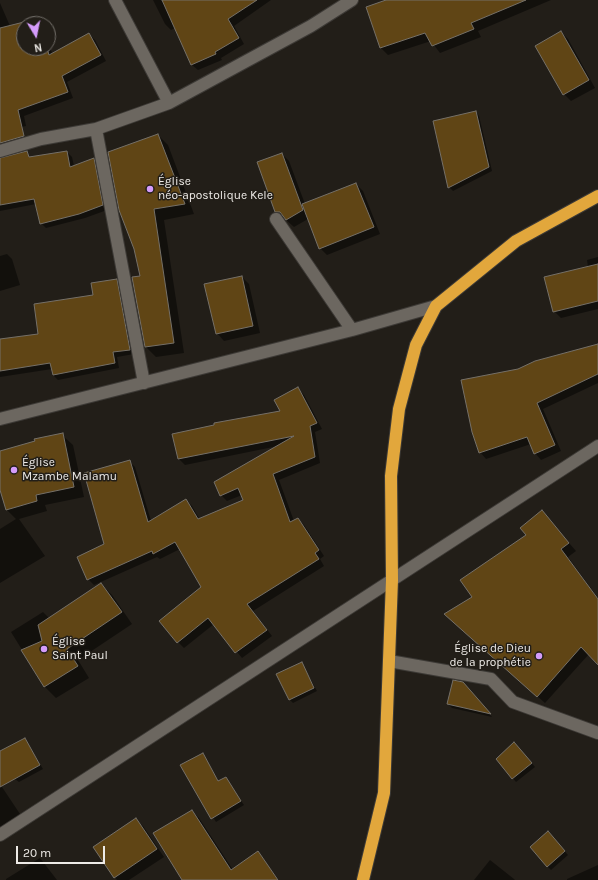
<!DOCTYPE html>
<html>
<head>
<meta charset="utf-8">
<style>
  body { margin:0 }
  #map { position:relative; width:598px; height:880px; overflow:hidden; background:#221e18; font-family:Karla,sans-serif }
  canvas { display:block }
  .north { position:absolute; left:16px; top:16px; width:40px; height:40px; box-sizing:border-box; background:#221e18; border:1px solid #74706b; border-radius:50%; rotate:170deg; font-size:11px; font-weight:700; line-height:16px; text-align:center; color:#eeebe7 }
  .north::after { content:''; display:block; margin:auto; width:14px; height:18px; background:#d59cfb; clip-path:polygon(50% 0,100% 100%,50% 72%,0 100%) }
  .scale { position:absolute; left:16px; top:846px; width:89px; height:18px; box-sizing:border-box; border:2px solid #eeebe7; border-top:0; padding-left:5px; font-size:12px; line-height:14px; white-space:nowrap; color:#eeebe7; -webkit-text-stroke:3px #221e18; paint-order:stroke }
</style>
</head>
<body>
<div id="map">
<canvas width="598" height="880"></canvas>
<div class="north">N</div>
<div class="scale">20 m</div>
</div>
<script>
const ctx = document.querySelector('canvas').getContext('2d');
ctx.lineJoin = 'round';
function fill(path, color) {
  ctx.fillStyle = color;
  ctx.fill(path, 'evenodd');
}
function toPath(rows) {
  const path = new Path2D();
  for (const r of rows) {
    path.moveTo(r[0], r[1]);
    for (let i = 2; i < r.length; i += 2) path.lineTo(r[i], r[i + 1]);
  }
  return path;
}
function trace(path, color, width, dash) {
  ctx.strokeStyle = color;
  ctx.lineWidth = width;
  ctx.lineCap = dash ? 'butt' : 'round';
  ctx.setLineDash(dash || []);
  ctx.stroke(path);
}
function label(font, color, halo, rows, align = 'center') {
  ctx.font = font + ' Karla,sans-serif';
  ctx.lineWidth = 3;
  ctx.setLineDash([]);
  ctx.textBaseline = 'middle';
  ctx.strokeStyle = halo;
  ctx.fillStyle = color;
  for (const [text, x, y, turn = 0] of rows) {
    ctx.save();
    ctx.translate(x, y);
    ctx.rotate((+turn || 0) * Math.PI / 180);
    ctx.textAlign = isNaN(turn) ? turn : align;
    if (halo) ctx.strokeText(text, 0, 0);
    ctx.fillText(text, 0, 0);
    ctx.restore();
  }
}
const shadow = toPath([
  [153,0,271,0,234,26,244,44,221,58,222,60,198,70,192,65,175,28,171,30,165,24],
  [389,0,551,0,478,31,481,37,440,53,431,41,388,55,381,48,367,7],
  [0,3,10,26,39,19,44,24,24,24,24,48,48,48,48,37,52,54,89,34,95,40,106,61,67,82,73,98,24,116,26,126,0,132],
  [561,32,568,39,595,88,571,101,564,94],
  [476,112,479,116,492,171,453,191,449,187],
  [158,135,168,145,194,214,164,220,184,353,156,357,146,347,141,277],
  [67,152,72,157,74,166,94,159,99,164,107,210,85,218,46,228,41,223,36,204,0,211,0,178],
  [282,154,289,161,305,204,356,184,363,191,380,234,327,255,320,248,308,219,294,227,276,211],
  [7,254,12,259,20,285,0,291,0,256],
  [598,257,598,309,561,318,554,311,588,267,587,260],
  [242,277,249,284,260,333,224,341,217,333],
  [116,280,121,285,134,354,117,357,119,368,58,380,53,375,52,369,0,377,0,340,40,335],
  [598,345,598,383,543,409,561,451,541,460,535,453,531,444,486,459,480,452,518,370],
  [298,389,304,395,322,429,315,432,320,463,279,480,294,521,298,519,304,525,324,556,320,559,324,566,253,611,272,636,242,658,214,624,184,648,178,642,203,588,180,549,160,559,157,557,94,585,88,579,105,545,129,461,135,467,151,521,186,500,192,506,200,520,244,500,242,495,227,501,221,495,278,446,185,465,179,459,282,412],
  [62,435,73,445,84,497,45,505,47,511,19,519,45,556,0,583,0,529,16,519,7,510,0,486,0,452],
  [542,512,576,551,568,557,598,598,598,664,589,654,545,703,453,622,527,535],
  [101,584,112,595,132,624,78,660,89,678,56,698,45,687,11,632,43,612,50,619],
  [301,663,317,691,293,703,289,699],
  [467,687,492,717,452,708,448,704],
  [25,739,43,769,19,782,15,779],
  [518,747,535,767,516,782,497,759],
  [203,754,219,782,225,778,244,805,216,822,182,766],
  [0,784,22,817,0,831],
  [192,811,199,818,233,870,258,852,279,880,198,880],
  [135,819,143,826,164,857,129,880,117,880,94,847],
  [551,836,568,855,551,870,547,866],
  [40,858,57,880,6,880,6,879],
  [490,860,514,879,515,880,474,880],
  [598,865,598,880,567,880,567,879]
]);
const building = toPath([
  [162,0,257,0,228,19,239,38,215,52,216,54,191,65,162,0],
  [386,0,526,0,471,23,474,29,432,46,425,33,380,48,366,7,386,0],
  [40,18,41,24,24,24,24,48,47,48,49,55,89,33,101,55,62,76,68,92,18,110,24,136,0,143,0,28,40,18],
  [561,31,589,80,563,95,535,46,561,31],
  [476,111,489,167,448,188,433,121,476,111],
  [158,134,185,204,154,209,174,343,145,347,132,277,140,276,134,249,119,210,108,152,158,134],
  [27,151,29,157,67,151,70,167,94,158,103,205,79,214,40,224,34,199,0,205,0,158,27,151],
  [282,153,303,210,286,220,280,212,275,212,257,162,282,153],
  [356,183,374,227,319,249,302,204,356,183],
  [598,264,598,301,553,312,544,277,598,264],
  [242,276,253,326,216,334,204,284,242,276],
  [117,279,130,350,113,352,115,363,53,375,50,363,0,371,0,339,38,334,34,304,93,295,91,283,117,279],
  [598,344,598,374,537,403,555,445,534,454,527,437,479,453,472,432,461,380,518,369,535,361,598,344],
  [298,387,317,423,310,426,315,457,273,474,290,522,298,518,319,550,315,553,319,559,247,604,267,630,235,653,208,618,177,643,159,621,201,587,175,542,153,554,152,551,87,580,77,557,104,544,84,473,130,460,148,522,186,499,198,519,243,500,238,488,220,496,214,482,294,436,178,459,172,434,214,425,214,423,280,411,274,400,298,387],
  [63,433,74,487,36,495,37,501,6,510,0,490,0,451,35,441,34,439,63,433],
  [542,510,569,543,561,549,598,599,598,665,581,647,537,697,444,614,472,597,460,580,526,535,520,528,542,510],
  [101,583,122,612,67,649,78,666,44,687,21,650,42,641,38,625,101,583],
  [302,662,314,688,289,700,276,674,302,662],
  [453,680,463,682,491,714,447,704,453,680],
  [25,738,40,765,0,787,0,751,25,738],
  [514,742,532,763,512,779,496,759,514,742],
  [203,753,218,781,226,777,241,801,211,819,180,765,203,753],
  [192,810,231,870,258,851,278,880,182,880,153,833,192,810],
  [136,818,157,849,114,878,93,847,136,818],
  [548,831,565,851,547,867,530,847,548,831]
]);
const minor = toPath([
  [115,0,169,103],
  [96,129,144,383],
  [0,151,41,139,96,129,169,103,311,26,352,0],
  [276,219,352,330],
  [0,419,352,330,436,306],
  [389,661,491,679,513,702,598,733],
  [0,835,598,446]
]);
const highway = toPath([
  [363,880,384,793,392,580,391,476,399,409,416,345,436,306,516,241,598,196]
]);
const markers = [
  [150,189,4,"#d59cfb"],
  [14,470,4,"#d59cfb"],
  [44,649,4,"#d59cfb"],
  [539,656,4,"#d59cfb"]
];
const poiNames = [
  ["Église",158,182],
  ["néo-apostolique Kele",158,196],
  ["Église",22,463],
  ["Mzambe Malamu",22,477],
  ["Église",52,642],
  ["Saint Paul",52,656],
  ["Église de Dieu",531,649,"right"],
  ["de la prophétie",531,663,"right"]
];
fill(shadow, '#0007');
fill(building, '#604515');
trace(building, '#757068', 1);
trace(minor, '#3d3a36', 14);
trace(highway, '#3d3a36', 14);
trace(minor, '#6c6760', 12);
trace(highway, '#e2a73c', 12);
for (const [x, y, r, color] of markers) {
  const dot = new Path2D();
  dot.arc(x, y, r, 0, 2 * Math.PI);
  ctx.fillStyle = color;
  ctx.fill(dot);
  trace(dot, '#221e18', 1.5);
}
label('12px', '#eeebe7', '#221e18', poiNames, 'left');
</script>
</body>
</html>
